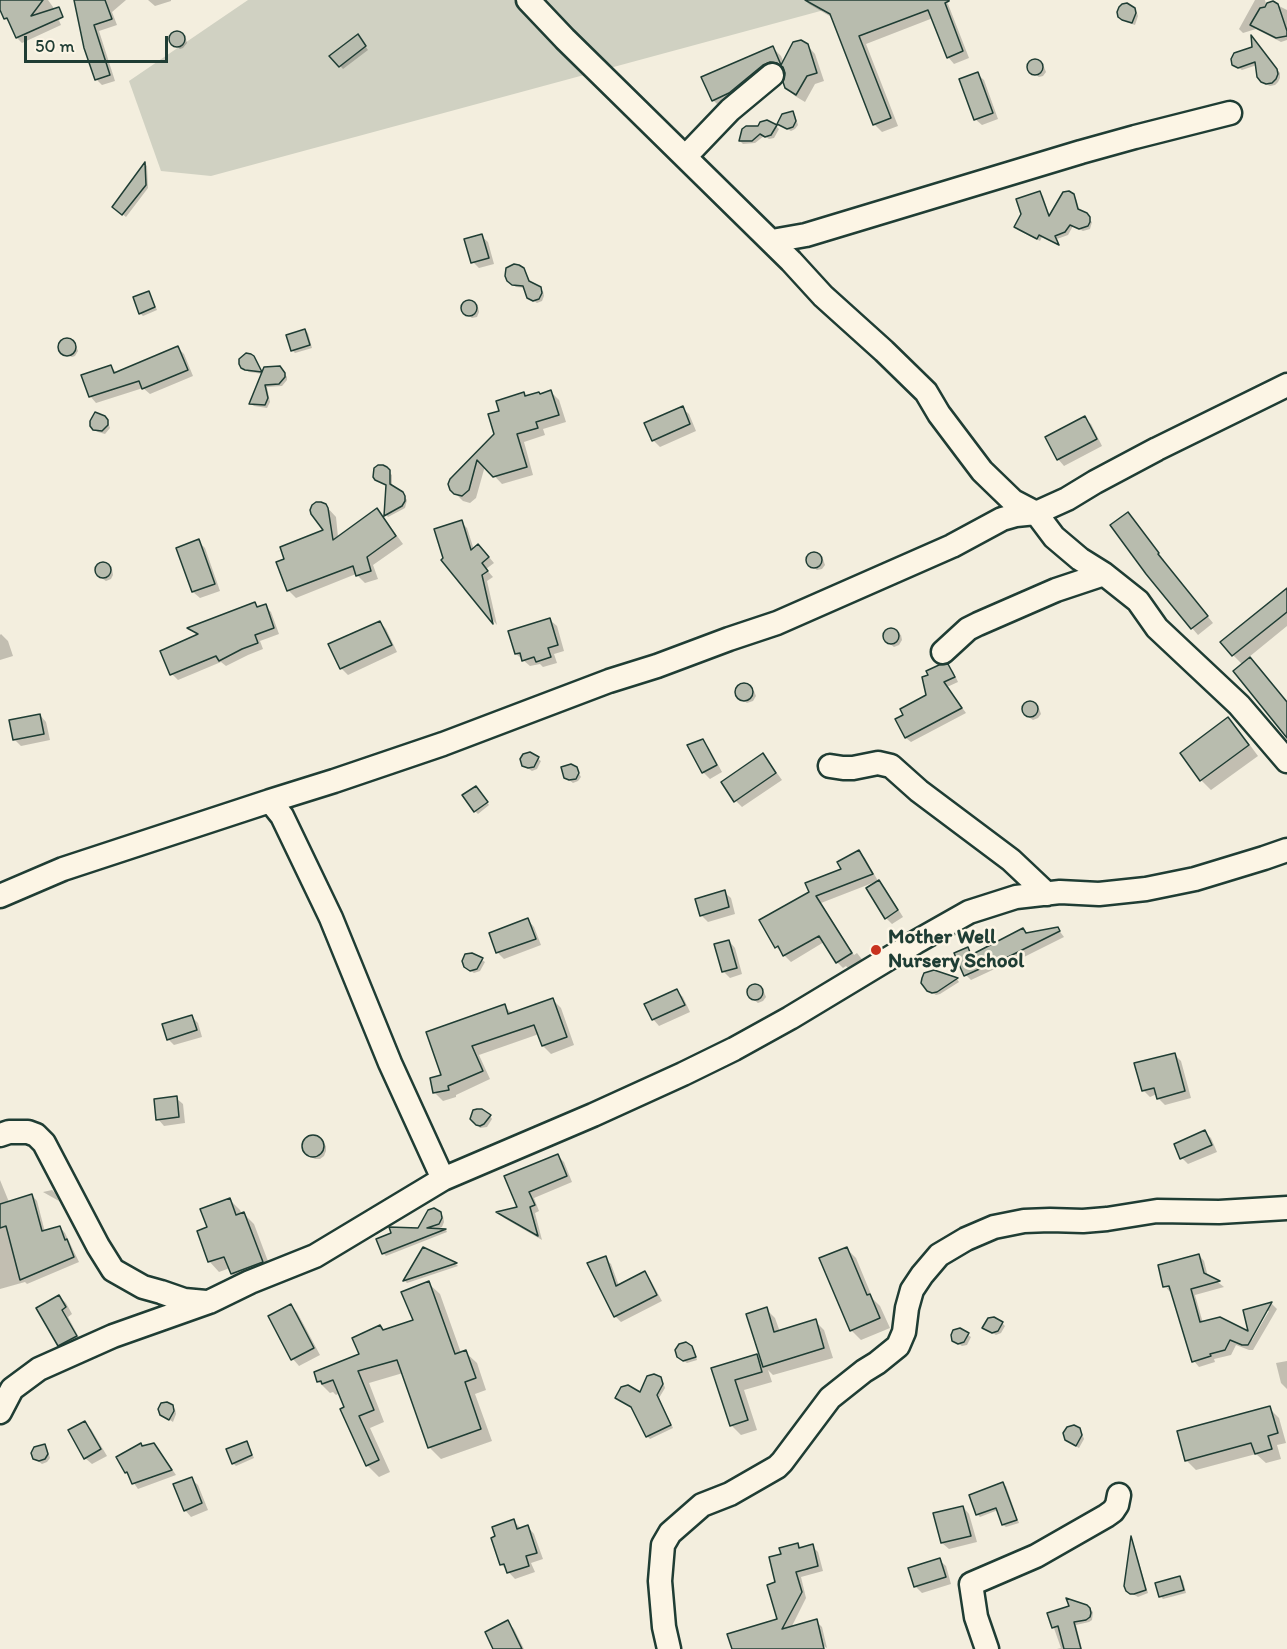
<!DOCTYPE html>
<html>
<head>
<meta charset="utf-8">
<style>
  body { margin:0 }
  #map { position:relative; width:1287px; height:1649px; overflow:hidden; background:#f3eede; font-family:Itim,sans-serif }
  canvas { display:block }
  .scale { position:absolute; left:24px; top:36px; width:144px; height:27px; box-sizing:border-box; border:3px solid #1f3d34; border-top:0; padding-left:8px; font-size:18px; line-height:21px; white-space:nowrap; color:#1f3d34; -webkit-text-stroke:4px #fcf5e5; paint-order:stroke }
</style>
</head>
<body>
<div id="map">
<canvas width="1287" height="1649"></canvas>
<div class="scale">50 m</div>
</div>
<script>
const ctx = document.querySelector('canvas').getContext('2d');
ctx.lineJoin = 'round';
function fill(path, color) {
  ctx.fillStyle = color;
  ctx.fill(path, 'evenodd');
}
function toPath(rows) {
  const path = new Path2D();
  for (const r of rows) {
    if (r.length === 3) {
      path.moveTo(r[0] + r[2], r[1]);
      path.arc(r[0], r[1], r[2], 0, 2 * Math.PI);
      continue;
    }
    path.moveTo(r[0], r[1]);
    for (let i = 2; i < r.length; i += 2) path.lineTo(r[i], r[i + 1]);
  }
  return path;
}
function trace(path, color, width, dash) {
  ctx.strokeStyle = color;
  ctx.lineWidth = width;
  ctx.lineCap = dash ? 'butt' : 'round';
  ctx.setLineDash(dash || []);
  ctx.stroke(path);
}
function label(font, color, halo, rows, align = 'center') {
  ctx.font = font + ' Itim,sans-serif';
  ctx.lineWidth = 5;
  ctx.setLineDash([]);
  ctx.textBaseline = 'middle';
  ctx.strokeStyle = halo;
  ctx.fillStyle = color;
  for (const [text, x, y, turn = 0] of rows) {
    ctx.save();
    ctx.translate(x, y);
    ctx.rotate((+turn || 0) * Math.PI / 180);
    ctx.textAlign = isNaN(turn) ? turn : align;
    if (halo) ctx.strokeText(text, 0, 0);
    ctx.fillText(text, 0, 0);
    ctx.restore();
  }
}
const green = toPath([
  [248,0,861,0,211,176,161,171,129,81]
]);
const shadow = toPath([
  [6,0,48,0,53,7,61,25,22,43,17,38,11,24,5,18,0,6,0,3],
  [76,0,126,0,112,12,117,25,99,31,115,81,102,85,96,79],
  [148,0,171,0,171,1,155,6],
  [805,0,944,0,948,4,969,58,954,64,948,57,933,18,866,44,898,126,882,132,874,124,833,18,809,4],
  [1255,0,1265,0,1266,4,1273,3,1287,10,1287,40,1281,42,1256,29,1243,33,1239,29],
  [1134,9,1137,13,1138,16,1135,25,1126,22,1120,16],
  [177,32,186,39,187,43,183,48,180,49,171,42,171,35],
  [360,39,368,50,343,69,331,56],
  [1253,40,1280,73,1280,78,1278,82,1275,85,1270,86,1265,84,1258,77,1257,65,1242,70,1237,67,1254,48],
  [807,45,815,54,824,81,815,84,805,102,795,96,786,87,786,70,778,69,721,108,713,100,773,48,781,56,784,63],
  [1036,61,1044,67,1046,72,1043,76,1039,77,1030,71,1029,67,1031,62],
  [977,74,984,80,998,119,982,125,975,119],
  [793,112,795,115,798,125,795,129,791,131,781,126],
  [776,126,779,129,774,138,769,139,764,136,755,143,743,144,740,141,744,130],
  [145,164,147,166,148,188,126,217,114,207],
  [1040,193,1043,196,1050,217,1073,195,1076,198,1080,212,1092,222,1090,229,1083,231,1073,226,1068,235,1057,239,1060,246,1042,237,1040,241,1018,230,1016,227],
  [481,236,488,242,494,264,479,268,473,262],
  [523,270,526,273,531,283,543,291,544,296,542,301,537,303,532,300,526,288,516,287,512,284],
  [148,293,151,296,157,310,143,316,140,313],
  [469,301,478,307,479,312,477,317,472,318,463,312,462,307,464,302],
  [305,330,308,333,312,348,295,353,292,350],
  [68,339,76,346,78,351,75,356,72,357,61,351,59,346,62,341],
  [178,348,184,354,193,376,150,394,143,388,96,403,90,396,111,367,117,373],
  [253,357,263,374,283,371,287,377,287,380,282,386,267,387,270,402,267,408,254,406,251,404,263,374,249,372,242,367],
  [551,392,559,400,566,422,543,429,545,435,524,442,533,475,502,484,485,466,476,498,470,503,463,501,451,489,496,434,501,412,524,394,527,397],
  [682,408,689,414,696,431,660,447,653,440],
  [1084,418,1091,424,1102,446,1064,466,1058,459],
  [107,420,110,428,105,434,98,432,94,429],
  [382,466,392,475,392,487,402,493,407,500,405,508,388,517,386,515,388,486,376,479],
  [325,505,336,517,338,537,377,510,384,518,403,544,373,565,378,579,365,583,356,574,296,598,288,590,286,559,326,531],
  [1134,521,1164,560,1163,561,1213,623,1198,635,1192,628],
  [461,522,467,528,474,550,484,551,494,563,486,569,493,577,487,581,497,625,443,560],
  [198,541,205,548,220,591,200,598,193,592,178,548],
  [815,553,823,559,825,565,822,569,817,570,809,564,807,559,810,554],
  [104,563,112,569,113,575,111,579,106,581,97,575,96,570,98,565],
  [1287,590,1287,626,1249,657,1260,668,1287,702,1287,736,1243,665,1233,655],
  [255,604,259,608,265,606,271,612,279,634,260,641,263,649,248,655,226,666,221,662,178,680,172,674,162,652,198,636,190,628],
  [550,620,557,626,564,651,554,654,557,663,543,667,540,664,530,666,516,654],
  [380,622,386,629,397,652,348,675,341,668],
  [892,629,901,635,902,640,899,645,894,647,886,641,884,635,887,630],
  [1,634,8,641,13,656,0,660,0,635],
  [948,666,953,671,958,682,947,687,966,713,911,742,906,738,897,720,928,696],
  [745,684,754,691,756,696,753,701,747,703,738,697,737,691,739,686],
  [1030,702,1039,708,1041,714,1038,718,1033,720,1024,714,1023,708,1025,704],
  [40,715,46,722,50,740,21,746,14,739],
  [1228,719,1238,729,1258,756,1211,790,1201,780,1182,754],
  [702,741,709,748,722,772,710,779,703,772,689,746],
  [763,755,769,762,782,780,742,807,736,801],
  [538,759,541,761,537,769,532,771,523,765],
  [576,768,581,777,578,781,573,783,565,777],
  [478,790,489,805,478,814,475,811],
  [859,852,865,858,878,881,885,888,903,917,892,924,886,918,875,882,821,903,854,955,857,953,864,962,850,970,846,966,843,968,837,962,824,942,791,962,776,947,761,920,811,893,844,869],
  [724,892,731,898,735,914,708,922,701,915],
  [528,920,534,927,541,945,504,959,498,953,491,934],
  [1058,929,1064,937,1002,968,1001,966,971,980,966,975,956,953,967,948,973,956,1023,930,1028,935],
  [729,941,735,948,742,974,730,978,723,971],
  [482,960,485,962,480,971,474,973,469,970],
  [934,971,957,979,959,982,940,994,936,995,928,990],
  [756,986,764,992,766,997,763,1001,758,1003,750,997,748,992,751,987],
  [677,991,683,997,690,1012,659,1026,653,1019],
  [553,1000,561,1008,574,1045,551,1054,543,1046,539,1034,479,1055,490,1079,456,1095,456,1097,443,1101,435,1093,443,1076,504,1006,513,1014],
  [191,1016,198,1023,202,1037,174,1045,168,1039],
  [1174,1054,1181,1061,1191,1098,1165,1105,1158,1098,1157,1094,1150,1097,1143,1090],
  [176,1098,183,1104,185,1123,164,1126,158,1119],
  [490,1116,492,1119,487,1127,480,1128,477,1124],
  [1205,1132,1211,1138,1217,1152,1188,1164,1182,1158],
  [310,1137,315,1137,319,1139,326,1146,326,1151,324,1156,320,1159,315,1159,311,1157,304,1149,304,1145],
  [558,1156,564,1162,572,1182,534,1198,539,1211,535,1213,542,1240,504,1218,499,1213,519,1208,506,1177],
  [0,1180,9,1202,32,1195,37,1201,45,1232,60,1227,65,1233,79,1262,27,1284,25,1282,0,1289],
  [52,1190,55,1193,59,1201,43,1192],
  [230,1200,240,1210,242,1215,244,1214,254,1224,272,1272,242,1284,232,1274,230,1268,219,1272,209,1261,209,1228],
  [440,1213,443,1216,444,1222,442,1227,434,1230,446,1230,447,1232,386,1256,383,1253,378,1240,393,1234,419,1230],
  [846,1248,856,1258,873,1299,880,1306,890,1328,861,1340,851,1330],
  [423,1249,457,1265,458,1266,407,1283,405,1281],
  [1199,1255,1204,1261,1208,1277,1219,1283,1224,1287,1195,1295,1203,1323,1220,1318,1251,1334,1245,1311,1272,1304,1277,1309,1253,1350,1249,1350,1236,1345,1231,1355,1214,1359,1215,1362,1199,1367,1194,1361,1173,1291,1170,1292,1165,1286,1160,1266],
  [1176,1282,1177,1285,1166,1288,1166,1285],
  [1266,1311,1269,1311,1252,1340,1252,1334],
  [605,1258,611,1264,619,1286,644,1273,650,1279,662,1301,621,1322,615,1316],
  [428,1283,440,1294,461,1353,465,1352,477,1363,486,1390,475,1394,492,1441,441,1459,429,1447,403,1373,369,1383,384,1422,370,1428,390,1472,379,1477,367,1465,340,1393,336,1395,333,1392,330,1393,318,1381,361,1355,380,1327,385,1331,415,1321],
  [59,1297,66,1303,72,1314,68,1317,82,1343,65,1352,59,1345],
  [291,1306,297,1312,320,1355,299,1366,293,1359],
  [766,1309,775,1318,780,1332,815,1321,824,1330,833,1358,773,1375,768,1370,772,1382,744,1390,757,1430,741,1435,731,1425,713,1369,757,1356,763,1362],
  [1002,1323,1005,1326,1001,1333,996,1335,987,1330],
  [968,1335,971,1337,967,1345,962,1346,954,1341],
  [691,1347,694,1350,697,1360,687,1363,682,1360],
  [1287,1361,1287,1389,1281,1383,1276,1363],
  [660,1379,663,1382,665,1388,659,1398,673,1428,650,1439,647,1436,634,1408,617,1398,640,1394],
  [172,1406,175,1409,176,1414,173,1422,161,1414],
  [1269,1408,1279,1418,1286,1443,1277,1445,1281,1459,1266,1463,1256,1454,1196,1470,1186,1460],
  [85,1423,91,1429,107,1456,92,1464,85,1458],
  [1079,1430,1082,1433,1084,1439,1079,1448,1066,1440],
  [246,1443,249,1446,254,1458,236,1466,233,1463],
  [44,1445,47,1448,50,1458,47,1462,42,1464,34,1458],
  [159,1450,176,1475,138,1489,126,1472],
  [191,1479,198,1485,208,1510,191,1517,185,1510],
  [1003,1484,1006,1486,1019,1523,1006,1527,1003,1525,998,1510,980,1517,977,1514],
  [963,1507,969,1514,977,1542,949,1549,942,1543],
  [514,1521,521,1529,528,1527,534,1534,543,1559,531,1563,535,1572,515,1579,501,1564,497,1537],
  [1132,1539,1148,1593,1138,1597,1131,1593,1126,1586],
  [798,1545,802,1549,812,1546,818,1552,823,1571,801,1577,806,1598,791,1628,816,1621,822,1627,827,1648,810,1637,802,1649,733,1649,779,1620,777,1584,783,1555],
  [939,1560,946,1566,951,1584,922,1593,915,1586],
  [1180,1578,1183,1580,1186,1593,1163,1599,1161,1597,1157,1584],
  [1086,1606,1093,1612,1092,1620,1089,1622,1076,1625,1082,1649,1057,1649,1061,1648,1049,1614],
  [508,1622,514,1629,524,1649,495,1649]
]);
const building = toPath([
  [0,0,43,0,31,16,59,7,63,17,16,38,7,18,4,19,0,10,0,0],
  [74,0,105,0,112,19,94,25,110,75,95,80,84,48,74,0],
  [805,0,949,0,949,1,945,3,963,51,947,58,928,10,859,36,891,118,873,125,830,14,805,0],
  [1273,1,1278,4,1287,31,1287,36,1276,38,1250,25,1260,8,1265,7,1267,3,1273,1],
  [1127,3,1135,8,1136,13,1132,23,1122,20,1118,17,1117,12,1119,7,1122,4,1127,3],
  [177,39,8],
  [358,34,366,46,339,67,329,56,358,34],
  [1251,35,1277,69,1278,74,1276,79,1272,83,1266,84,1261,82,1257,77,1255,62,1238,68,1232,65,1231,59,1234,53,1252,47,1251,35],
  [801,40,808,44,817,73,807,76,796,95,785,88,783,82,785,73,783,67,777,63,770,62,763,65,729,93,712,101,701,77,773,46,781,65,793,42,801,40],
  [1035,67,8],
  [978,72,993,113,974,120,959,79,978,72],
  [793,111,796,121,793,127,787,129,777,124,782,114,793,111],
  [767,120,777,125,771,135,765,137,760,134,752,141,739,141,742,129,746,126,758,126,760,122,767,120],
  [145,162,146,185,122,215,112,207,145,162],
  [1040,191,1049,216,1063,192,1069,191,1074,194,1078,209,1087,213,1090,217,1090,222,1088,226,1079,229,1070,225,1065,232,1055,236,1059,245,1039,235,1037,239,1014,227,1021,214,1016,199,1040,191],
  [482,234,489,258,471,263,464,239,482,234],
  [514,264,519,265,524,268,529,281,541,287,542,293,539,299,533,301,527,298,523,286,512,285,507,281,505,276,506,268,514,264],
  [149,291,155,307,139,314,133,297,149,291],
  [469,308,8],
  [305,329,310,345,291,351,286,335,305,329],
  [67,347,9],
  [178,346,188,370,142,389,139,381,89,397,81,375,111,365,114,373,178,346],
  [246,353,251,354,254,356,262,372,245,370,241,368,239,364,239,359,246,353],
  [280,366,285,373,285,377,279,384,265,385,268,398,265,405,249,404,264,367,280,366],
  [551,390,559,415,536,422,538,428,517,434,527,467,493,477,477,460,469,490,462,496,454,494,450,490,448,484,450,479,494,434,488,414,499,411,496,401,524,392,525,396,539,392,540,394,551,390],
  [683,406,690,424,652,441,644,423,683,406],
  [95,412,105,416,108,420,108,425,102,431,93,430,90,426,90,421,95,412],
  [1085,416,1097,439,1057,460,1045,437,1085,416],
  [378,465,383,465,387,467,390,470,390,484,403,492,405,496,405,501,402,506,384,516,386,485,375,480,373,477,374,468,378,465],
  [316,502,321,502,326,504,328,508,333,540,377,508,396,536,367,557,371,571,356,576,353,566,287,591,276,562,284,559,280,547,323,530,311,514,310,510,312,505,316,502],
  [1128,512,1159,553,1158,554,1208,616,1191,629,1146,574,1110,525,1128,512],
  [462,520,471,550,478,544,489,557,482,563,488,571,482,575,493,624,441,560,443,558,434,529,462,520],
  [199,539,215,584,192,592,176,548,199,539],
  [814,560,8],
  [103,570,8],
  [1287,588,1287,612,1232,656,1220,642,1287,588],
  [255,602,257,607,266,604,274,628,255,635,258,643,242,649,219,661,216,656,170,675,160,651,198,634,187,628,255,602],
  [550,618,558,645,548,648,551,657,536,662,534,657,522,661,520,653,515,654,508,631,550,618],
  [380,621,392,645,340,669,328,644,380,621],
  [891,636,8],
  [1250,657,1287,702,1287,738,1233,671,1250,657],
  [948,664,955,677,944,682,962,708,905,738,895,719,903,715,900,709,926,695,922,677,928,675,926,671,939,665,948,664],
  [744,692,9],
  [1030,709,8],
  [40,714,44,734,13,740,9,720,40,714],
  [1228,717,1249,745,1200,781,1180,753,1228,717],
  [703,739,717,765,702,773,687,745,703,739],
  [530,752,539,757,534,767,528,768,522,766,520,759,523,754,530,752],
  [763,753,776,773,734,802,721,782,763,753],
  [571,764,577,767,579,773,576,779,569,780,564,778,561,767,571,764],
  [476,786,488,802,474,812,462,795,476,786],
  [859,850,873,874,816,896,852,953,836,963,819,936,783,956,778,946,775,948,759,920,809,892,805,883,841,869,837,862,859,850],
  [879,880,898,910,885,919,866,888,879,880],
  [725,890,729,907,700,916,695,899,725,890],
  [528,918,536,939,496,953,489,933,528,918],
  [1058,927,1060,931,996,963,995,962,964,976,954,953,968,947,971,955,1023,928,1026,933,1058,927],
  [729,940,737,968,722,972,714,944,729,940],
  [472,953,483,958,477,969,470,971,464,967,462,961,465,954,472,953],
  [934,970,958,978,937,992,932,993,927,991,921,983,922,978,924,973,934,970],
  [755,992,8],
  [677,989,685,1005,652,1020,644,1004,677,989],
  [553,998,567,1037,542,1046,534,1025,472,1046,483,1071,448,1086,449,1090,433,1093,430,1078,441,1075,426,1032,505,1004,508,1014,553,998],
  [192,1015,197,1030,167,1040,162,1024,192,1015],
  [1175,1053,1185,1091,1157,1099,1154,1088,1142,1091,1134,1063,1175,1053],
  [177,1096,179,1117,156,1120,154,1099,177,1096],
  [477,1109,482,1109,491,1115,484,1124,480,1126,476,1125,470,1119,473,1110,477,1109],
  [1205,1130,1212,1145,1180,1159,1174,1144,1205,1130],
  [313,1146,11],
  [558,1154,567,1176,529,1192,535,1205,530,1207,538,1236,496,1212,517,1207,504,1176,558,1154],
  [32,1194,42,1231,60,1226,65,1240,67,1239,74,1257,20,1280,6,1226,0,1228,0,1204,32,1194],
  [230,1198,236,1215,244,1212,263,1262,231,1274,224,1257,208,1262,197,1231,207,1227,200,1209,230,1198],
  [434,1208,441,1212,442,1218,439,1224,427,1228,446,1229,382,1254,376,1239,391,1233,389,1227,418,1228,428,1210,434,1208],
  [423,1247,457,1263,403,1281,423,1247],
  [847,1247,867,1295,870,1294,880,1318,850,1331,819,1258,847,1247],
  [1199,1254,1204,1273,1220,1281,1191,1289,1200,1322,1220,1317,1248,1331,1243,1310,1272,1302,1248,1345,1242,1345,1230,1340,1225,1350,1210,1354,1211,1356,1192,1362,1169,1286,1163,1287,1158,1265,1199,1254],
  [606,1256,616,1286,645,1271,657,1295,614,1317,587,1263,606,1256],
  [429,1281,455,1354,466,1350,476,1378,465,1382,481,1429,428,1448,397,1360,358,1371,374,1410,359,1416,379,1460,366,1466,340,1409,344,1407,333,1380,322,1384,321,1381,317,1382,314,1372,359,1354,352,1338,380,1325,383,1330,413,1320,401,1292,429,1281],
  [59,1295,66,1307,62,1310,77,1336,58,1346,36,1308,59,1295],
  [291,1304,314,1348,291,1360,268,1316,291,1304],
  [767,1307,774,1332,816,1319,824,1348,763,1367,746,1314,767,1307],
  [994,1317,1003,1322,998,1331,992,1333,982,1328,988,1318,994,1317],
  [960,1328,969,1333,964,1342,958,1344,952,1341,951,1335,953,1330,960,1328],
  [686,1342,692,1346,696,1357,683,1361,677,1357,675,1350,679,1344,686,1342],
  [757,1354,762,1372,735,1380,748,1420,730,1426,711,1368,757,1354],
  [654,1374,661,1377,663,1384,657,1395,671,1425,646,1437,631,1407,615,1398,621,1387,628,1385,640,1392,647,1376,654,1374],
  [167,1402,173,1405,174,1411,169,1420,160,1415,158,1409,161,1403,167,1402],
  [1270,1406,1278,1433,1268,1436,1272,1449,1255,1454,1251,1443,1185,1461,1177,1431,1270,1406],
  [85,1421,101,1449,84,1459,68,1430,85,1421],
  [1074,1425,1080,1428,1082,1435,1076,1446,1065,1440,1063,1433,1067,1427,1074,1425],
  [247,1441,252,1455,232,1464,226,1449,247,1441],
  [141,1443,142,1446,154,1443,172,1470,132,1484,127,1472,125,1473,116,1457,141,1443],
  [45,1444,48,1454,45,1459,39,1461,33,1459,31,1453,34,1447,45,1444],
  [192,1477,202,1503,184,1511,173,1484,192,1477],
  [1003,1482,1017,1520,1002,1525,996,1508,976,1515,969,1495,1003,1482],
  [963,1506,971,1536,941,1543,933,1513,963,1506],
  [514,1519,517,1529,528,1525,537,1553,526,1556,529,1566,507,1573,504,1564,500,1565,491,1538,495,1536,492,1527,514,1519],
  [1131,1536,1146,1590,1134,1594,1130,1594,1126,1591,1124,1586,1131,1536],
  [798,1543,799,1548,813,1544,818,1566,796,1572,802,1592,782,1629,817,1619,824,1649,732,1649,727,1634,777,1619,767,1585,775,1582,769,1557,781,1554,779,1548,798,1543],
  [940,1558,946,1577,914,1587,908,1568,940,1558],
  [1180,1576,1184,1590,1159,1597,1155,1583,1180,1576],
  [1066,1598,1087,1605,1090,1608,1091,1613,1090,1617,1086,1620,1074,1622,1081,1649,1064,1649,1058,1626,1052,1628,1047,1613,1069,1606,1066,1598],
  [508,1620,522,1649,493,1649,485,1632,508,1620]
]);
const minor = toPath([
  [528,0,565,39,791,261,823,296,884,351,926,392,939,414,982,471,1013,501,1036,513,1054,537,1080,559,1104,574,1138,601,1157,628,1239,705,1287,761],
  [686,156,730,110,772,75],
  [772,241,806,235,1081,152,1135,137,1230,113],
  [943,652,968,629,978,624,1056,590,1104,574],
  [830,766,843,768,853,768,878,763,891,766,919,791,1011,860,1047,894],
  [270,801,334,781,443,744,609,681,657,666,729,639,777,623,952,546,1002,519,1016,515,1036,513,1067,499,1095,482,1157,449,1287,385],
  [0,896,63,869,270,801,282,816,331,918,390,1063,443,1179],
  [0,1135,9,1132,28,1132,36,1135,44,1143,98,1246,113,1270,143,1287,161,1292,184,1300,206,1302],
  [0,1412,12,1389,39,1369,113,1336,209,1302,250,1282,315,1256,443,1179,593,1115,683,1074,734,1049,790,1018,916,942,969,912,1016,897,1060,892,1099,894,1146,889,1195,879,1264,858,1287,850],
  [669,1649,664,1627,660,1581,663,1545,670,1533,702,1505,730,1494,777,1467,782,1462,830,1398,864,1371,877,1363,898,1346,904,1332,907,1308,912,1290,922,1275,939,1255,966,1239,994,1227,1024,1221,1050,1220,1083,1221,1107,1219,1157,1211,1219,1212,1287,1208],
  [987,1649,976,1617,971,1584,1036,1556,1106,1516,1113,1511,1117,1505,1119,1495]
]);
const markers = [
  [876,950,6,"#c8321e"]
];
const poiNames = [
  ["Mother Well",888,938],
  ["Nursery School",888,962]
];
fill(green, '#d0d1c2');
fill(shadow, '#0003');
fill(building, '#b8bcae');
trace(building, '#1f3d34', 1.5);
trace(minor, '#1f3d34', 27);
trace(minor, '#fcf5e5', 22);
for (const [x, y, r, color] of markers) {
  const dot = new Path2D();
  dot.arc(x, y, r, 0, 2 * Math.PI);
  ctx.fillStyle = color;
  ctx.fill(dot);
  trace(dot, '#fcf5e5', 2);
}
label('bold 21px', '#1f3d34', '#fcf5e5', poiNames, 'left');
</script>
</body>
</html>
